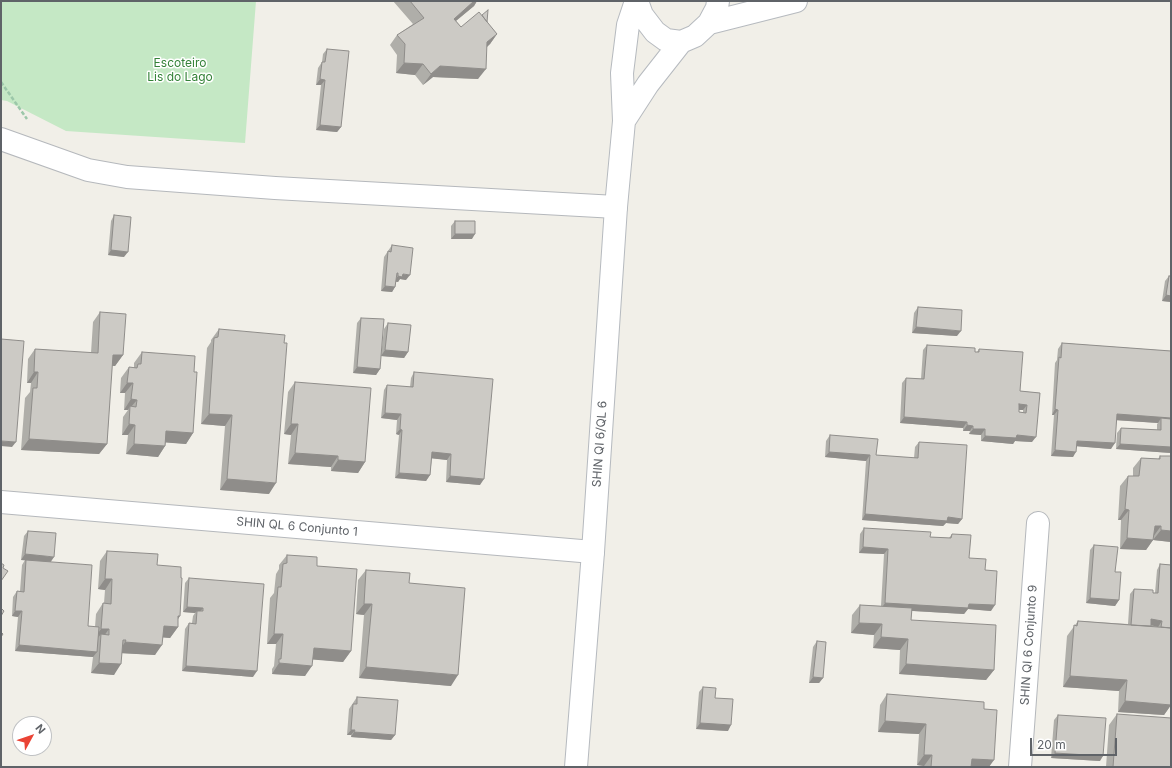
<!DOCTYPE html>
<html>
<head>
<meta charset="utf-8">
<style>
  body { margin:0 }
  #map { position:relative; width:1172px; height:768px; overflow:hidden; background:#f1efe8; font-family:Inter,sans-serif }
  canvas { display:block }
  .frame { position:absolute; inset:0; border:2px solid #5f6368; pointer-events:none }
  .north { position:absolute; left:12px; top:716px; width:40px; height:40px; box-sizing:border-box; background:#fff; border:1px solid #bfc1c3; border-radius:50%; rotate:50deg; font-size:11px; font-weight:700; line-height:16px; text-align:center; color:#5f6368 }
  .north::after { content:''; display:block; margin:auto; width:14px; height:18px; background:#ea4335; clip-path:polygon(50% 0,100% 100%,50% 72%,0 100%) }
  .scale { position:absolute; left:1030px; top:738px; width:87px; height:18px; box-sizing:border-box; border:2px solid #5f6368; border-top:0; padding-left:5px; font-size:12px; line-height:14px; white-space:nowrap; color:#5f6368; -webkit-text-stroke:3px #fff; paint-order:stroke }
</style>
</head>
<body>
<div id="map">
<canvas width="1172" height="768"></canvas>
<div class="frame"></div>
<div class="north">N</div>
<div class="scale">20 m</div>
</div>
<script>
const ctx = document.querySelector('canvas').getContext('2d');
ctx.lineJoin = 'round';
function fill(path, color) {
  ctx.fillStyle = color;
  ctx.fill(path, 'evenodd');
}
function toPath(rows) {
  const path = new Path2D();
  for (const r of rows) {
    path.moveTo(r[0], r[1]);
    for (let i = 2; i < r.length; i += 2) path.lineTo(r[i], r[i + 1]);
  }
  return path;
}
function trace(path, color, width, dash) {
  ctx.strokeStyle = color;
  ctx.lineWidth = width;
  ctx.lineCap = dash ? 'butt' : 'round';
  ctx.setLineDash(dash || []);
  ctx.stroke(path);
}
function label(font, color, halo, rows, align = 'center') {
  ctx.font = font + ' Inter,sans-serif';
  ctx.lineWidth = 3;
  ctx.setLineDash([]);
  ctx.textBaseline = 'middle';
  ctx.strokeStyle = halo;
  ctx.fillStyle = color;
  for (const [text, x, y, turn = 0] of rows) {
    ctx.save();
    ctx.translate(x, y);
    ctx.rotate((+turn || 0) * Math.PI / 180);
    ctx.textAlign = isNaN(turn) ? turn : align;
    if (halo) ctx.strokeText(text, 0, 0);
    ctx.fillText(text, 0, 0);
    ctx.restore();
  }
}
const green = toPath([
  [1,1,256,1,245,143,66,131,7,101,1,100]
]);
const path = toPath([
  [1,82,27,119]
]);
const street = toPath([
  [1,139,88,170,127,177,275,188,616,207],
  [1,502,593,552],
  [1020,767,1038,523]
]);
const secondary = toPath([
  [637,1,642,15,655,32,666,40,681,42,695,36,709,23,717,8,718,1],
  [709,23,796,1],
  [624,121,648,84,681,42],
  [576,767,593,552,616,207,624,121,622,73,628,25,636,1]
]);
const wall = toPath([
  [393,1,477,1,474,6,456,21,461,27,487,22,497,34,490,44,487,47,478,79,433,77,423,85,415,75,396,73,397,55,390,45,397,35,413,24],
  [327,49,341,127,337,132,316,130,321,85,316,85,318,68,322,62,323,54],
  [114,215,124,257,108,255,111,221],
  [455,221,472,239,451,239,451,226],
  [392,245,406,280,400,279,398,282,396,282,395,287,392,292,381,291,384,257],
  [1169,276,1171,276,1171,302,1162,301,1165,281],
  [918,307,957,336,912,333,914,313],
  [100,312,123,355,115,366,112,366,107,444,99,454,21,450,25,398,30,392,31,383,27,383,28,359,35,349,91,353,93,322],
  [361,318,380,369,376,375,353,373,357,323],
  [388,323,408,352,404,358,381,356,384,329],
  [219,329,269,494,220,490,225,426,201,424,207,348,211,342,211,340],
  [1062,343,1171,351,1171,453,1116,449,1117,433,1121,428,1157,430,1157,424,1158,423,1117,420,1111,449,1077,446,1073,457,1051,456,1054,415,1052,415,1055,363,1057,360,1058,349],
  [927,345,975,352,977,352,979,349,1020,391,1040,393,1032,442,1015,441,1013,444,981,441,981,435,969,434,970,431,963,431,963,428,900,423,902,383,906,378,921,379,923,350],
  [1019,410,1023,410,1023,412,1019,412],
  [142,352,194,372,193,433,186,444,166,442,165,446,158,457,126,454,128,435,122,435,123,417,128,410,124,410,125,393,120,393,121,378,129,367,134,368,134,363],
  [414,372,480,485,446,482,447,460,432,458,430,475,426,481,395,478,399,435,396,434,397,420,381,418,384,390,387,385,410,387,411,378],
  [295,382,365,462,358,473,331,471,331,467,288,464,291,435,284,434,288,392],
  [830,435,876,455,914,458,915,447,919,442,962,519,958,524,946,523,943,526,862,520,866,461,825,457,826,441],
  [1160,456,1171,542,1153,540,1146,550,1120,549,1121,520,1118,520,1120,486,1128,476,1133,476,1133,468,1141,458,1158,459],
  [864,528,930,537,949,538,952,534,969,558,985,570,991,611,968,609,964,614,912,611,911,620,994,670,986,680,899,674,900,650,873,648,874,635,851,633,852,615,860,605,881,606,884,554,859,553,860,534],
  [28,531,51,562,88,626,95,627,96,614,103,603,104,603,105,590,98,589,100,561,107,551,157,565,178,619,178,627,170,638,163,637,155,655,122,653,114,675,91,673,93,657,15,651,18,617,12,616,13,597,17,591,20,591,22,565,25,560,21,560,24,536],
  [1094,545,1119,600,1115,606,1086,603,1090,550],
  [287,555,317,566,351,651,343,662,313,659,305,676,272,674,272,669,274,666,276,644,267,644,270,598,274,593,276,574,279,569,279,565],
  [1160,564,1171,565,1171,705,1164,715,1118,712,1119,691,1063,687,1067,636,1078,621,1128,624,1130,594,1134,589,1155,593,1157,570],
  [366,570,409,583,451,686,359,678,364,615,356,614,358,580],
  [189,578,253,677,182,671,185,629,189,623,192,623,193,616,195,613,183,612,185,583],
  [817,641,823,678,819,683,809,683,813,647],
  [703,687,715,698,728,731,696,729,699,692],
  [887,694,984,709,989,767,924,767,924,766,917,765,919,734,878,732,880,705],
  [357,697,395,735,391,740,351,737,351,735,347,735,349,709],
  [1117,714,1171,767,1106,767,1109,725],
  [1058,715,1100,761,1051,758,1054,720]
]);
const shadedWall = toPath([
  [474,1,477,1,474,6,446,29,454,19],
  [497,34,490,44,480,53,487,42],
  [404,63,423,64,415,75,396,73],
  [440,66,486,69,478,79,433,77,423,85,431,74],
  [320,79,325,80,321,85,316,85],
  [320,125,341,127,337,132,316,130],
  [455,234,475,234,472,239,451,239],
  [111,250,128,252,124,257,108,255],
  [403,274,410,275,406,280,400,279,398,282,394,281,398,276],
  [385,286,395,287,392,292,381,291],
  [1166,295,1171,296,1171,302,1162,301],
  [916,327,961,331,957,336,912,333],
  [385,350,408,352,404,358,381,356],
  [113,355,123,355,115,366,105,365],
  [357,367,380,369,376,375,353,373],
  [34,372,38,372,31,383,27,383],
  [127,383,133,383,125,393,120,393],
  [131,399,137,400,130,408,130,406,128,410,124,410],
  [1019,404,1027,405,1023,410,1016,410],
  [1055,409,1058,410,1054,415,1052,415],
  [385,413,401,414,397,420,381,418],
  [209,414,232,415,225,426,201,424],
  [1117,414,1171,418,1171,423,1161,418,1158,423,1113,420],
  [904,417,967,422,963,428,900,423],
  [129,424,135,425,128,435,122,435],
  [291,424,298,424,291,435,284,434],
  [967,425,973,426,970,431,963,431],
  [400,429,402,430,399,435,396,434],
  [973,429,985,429,981,435,969,434],
  [166,431,193,433,186,444,159,442],
  [1017,435,1036,437,1032,442,1015,441,1013,444,981,441,985,436],
  [29,439,107,444,99,454,21,450],
  [1,441,16,442,12,447,1,446],
  [1077,441,1115,443,1111,449,1073,446],
  [134,444,165,446,158,457,126,454],
  [1120,444,1171,447,1171,453,1116,449],
  [1055,450,1076,452,1073,457,1051,456],
  [432,452,451,454,447,460,428,458],
  [829,452,870,455,866,461,825,457],
  [295,453,338,456,331,467,288,464],
  [338,460,365,462,358,473,331,471],
  [399,473,430,475,426,481,395,478],
  [450,476,484,479,480,485,446,482],
  [227,479,276,483,269,494,220,490],
  [1125,509,1129,510,1121,520,1118,520],
  [865,514,948,517,962,519,958,524,946,523,943,526,862,520],
  [1155,526,1161,526,1153,537],
  [1161,530,1171,531,1171,542,1153,540],
  [1127,538,1153,540,1146,550,1120,549],
  [863,547,888,549,884,554,859,553],
  [25,554,54,557,50,563,21,560],
  [105,579,112,579,105,590,98,589],
  [1090,598,1119,600,1115,606,1086,603],
  [885,603,969,604,995,605,991,611,968,609,964,614,881,609],
  [364,604,372,604,364,615,356,614],
  [187,607,203,608,199,613,197,611,195,613,183,612],
  [15,611,22,611,18,617,12,616],
  [178,616,180,616,173,627,178,627,170,638,156,637,164,626],
  [1151,619,1162,621,1158,627,1147,624],
  [859,623,882,624,874,635,851,633],
  [101,629,109,629,101,640,101,634,97,639,94,639],
  [274,634,283,634,276,644,267,644],
  [881,637,908,639,900,650,873,648],
  [125,642,162,645,155,655,118,653],
  [19,645,97,652,93,657,15,651],
  [314,648,351,651,343,662,306,659],
  [99,663,121,664,114,675,91,673],
  [279,663,312,666,305,676,272,674],
  [906,664,994,670,986,680,899,674],
  [186,666,257,671,253,677,182,671],
  [366,667,458,675,451,686,359,678],
  [1070,676,1127,680,1119,691,1063,687],
  [813,677,823,678,819,683,809,683],
  [1125,701,1171,705,1164,715,1118,712],
  [885,721,926,724,919,734,878,732],
  [700,723,731,725,728,731,696,729],
  [351,730,355,730,351,735,347,735],
  [354,732,395,735,391,740,351,737],
  [1055,753,1103,756,1100,761,1051,758],
  [924,755,932,755,924,766,917,765],
  [972,759,994,760,989,767,966,767]
]);
const building = toPath([
  [410,1,474,1,454,19,461,27,479,12,497,34,487,42,486,69,440,66,431,74,423,64,404,63,405,44,397,35,424,18,410,1],
  [488,10,487,22,482,15,488,10],
  [327,49,349,51,341,127,320,125,325,80,320,79,322,62,325,62,327,49],
  [114,215,131,217,128,252,111,250,114,215],
  [455,221,475,221,475,234,455,234,455,221],
  [392,245,413,248,410,275,403,274,402,277,398,276,398,273,397,273,395,287,385,286,388,251,391,252,392,245],
  [1169,276,1171,276,1171,296,1166,295,1169,276],
  [918,307,962,310,961,331,916,327,918,307],
  [100,312,126,314,123,355,113,355,107,444,29,439,33,388,37,388,38,372,34,372,35,349,98,353,100,312],
  [361,318,384,319,380,369,357,367,361,318],
  [388,323,411,325,408,352,385,350,388,323],
  [219,329,285,335,284,343,287,343,276,483,227,479,232,415,209,414,214,338,218,337,219,329],
  [1,339,24,341,16,442,1,441,1,339],
  [1062,343,1171,351,1171,418,1117,414,1115,443,1077,441,1076,452,1055,450,1058,410,1055,409,1059,357,1061,358,1062,343],
  [927,345,975,348,975,352,979,352,979,349,1023,352,1020,391,1040,393,1036,437,1017,435,1016,438,985,436,985,429,973,429,973,426,967,425,967,422,904,417,906,378,924,379,927,345],
  [1019,404,1027,405,1026,413,1019,412,1019,404],
  [142,352,195,356,194,372,197,372,193,433,166,431,165,446,134,444,135,425,129,424,130,406,136,407,137,400,131,399,133,383,127,383,129,367,137,368,138,364,141,364,142,352],
  [414,372,493,379,484,479,450,476,451,454,432,452,430,475,399,473,402,430,400,429,401,414,385,413,387,385,413,387,414,372],
  [295,382,371,388,365,462,338,460,338,456,295,453,298,424,291,424,295,382],
  [1161,418,1171,419,1171,447,1120,444,1121,428,1161,430,1161,418],
  [830,435,878,439,876,455,918,458,919,442,967,445,962,519,948,517,947,521,865,514,870,455,829,452,830,435],
  [1160,456,1171,456,1171,531,1161,530,1161,526,1155,526,1153,540,1127,538,1129,510,1125,509,1128,476,1139,476,1141,458,1160,459,1160,456],
  [864,528,931,532,930,537,951,538,952,534,971,535,969,558,986,559,985,570,997,571,995,605,969,604,968,608,885,603,888,549,863,547,864,528],
  [28,531,56,533,54,557,25,554,28,531],
  [1094,545,1118,547,1115,572,1121,572,1119,600,1090,598,1094,545],
  [107,551,158,554,157,565,181,567,181,578,182,578,180,616,178,616,178,627,164,626,162,645,125,642,126,640,123,640,121,664,99,663,101,634,109,635,109,629,101,629,103,603,111,604,112,579,105,579,107,551],
  [287,555,317,557,317,566,357,569,351,651,314,648,312,666,279,663,279,659,281,659,283,634,274,634,278,587,281,587,283,564,287,563,287,555],
  [26,560,92,565,88,626,99,627,97,652,19,645,22,611,15,611,17,591,24,592,26,560],
  [1,563,4,565,3,568,8,571,1,581,1,563],
  [1160,564,1171,565,1171,628,1161,627,1162,621,1151,619,1151,626,1131,625,1134,589,1153,590,1153,593,1158,593,1160,564],
  [366,570,410,573,409,583,465,588,458,675,366,667,372,604,364,604,366,570],
  [189,578,264,584,257,671,186,666,189,623,196,624,197,611,203,611,203,608,187,607,189,578],
  [860,605,912,608,911,620,996,625,994,670,906,664,908,639,881,637,882,624,859,623,860,605],
  [1,608,4,611,1,616,1,608],
  [1078,621,1171,628,1171,705,1125,701,1127,680,1070,676,1074,625,1077,626,1078,621],
  [1,632,3,634,1,637,1,632],
  [817,641,826,642,823,678,813,677,817,641],
  [703,687,716,688,715,698,733,699,731,725,700,723,703,687],
  [887,694,984,702,984,709,997,710,994,760,972,759,971,767,931,767,932,755,924,755,926,724,885,721,887,694],
  [357,697,398,700,395,735,354,732,355,730,351,730,353,704,357,704,357,697],
  [1117,714,1171,718,1171,767,1113,767,1117,714],
  [1058,715,1106,718,1103,756,1055,753,1058,715]
]);
const parkNames = [
  ["Escoteiro",180,63],
  ["Lis do Lago",180,77]
];
const streetNames = [
  ["SHIN QI 6/QL 6",600,444,-86],
  ["SHIN QL 6 Conjunto 1",297,527,5],
  ["SHIN QI 6 Conjunto 9",1029,645,-86]
];
fill(green, '#c5e8c5');
trace(street, '#b5b8bc', 24);
trace(secondary, '#b6babf', 24);
trace(path, '#9cc7a9', 2.5, [4, 2]);
trace(street, '#fff', 22);
trace(secondary, '#fff', 22);
fill(wall, '#afaea9');
fill(shadedWall, '#8f8d8a');
fill(building, '#cccac5');
trace(building, '#8f8d8a', 1);
label('12px', '#348238', '#fff', parkNames);
label('12px', '#5f6368', '#fff', streetNames);
</script>
</body>
</html>
